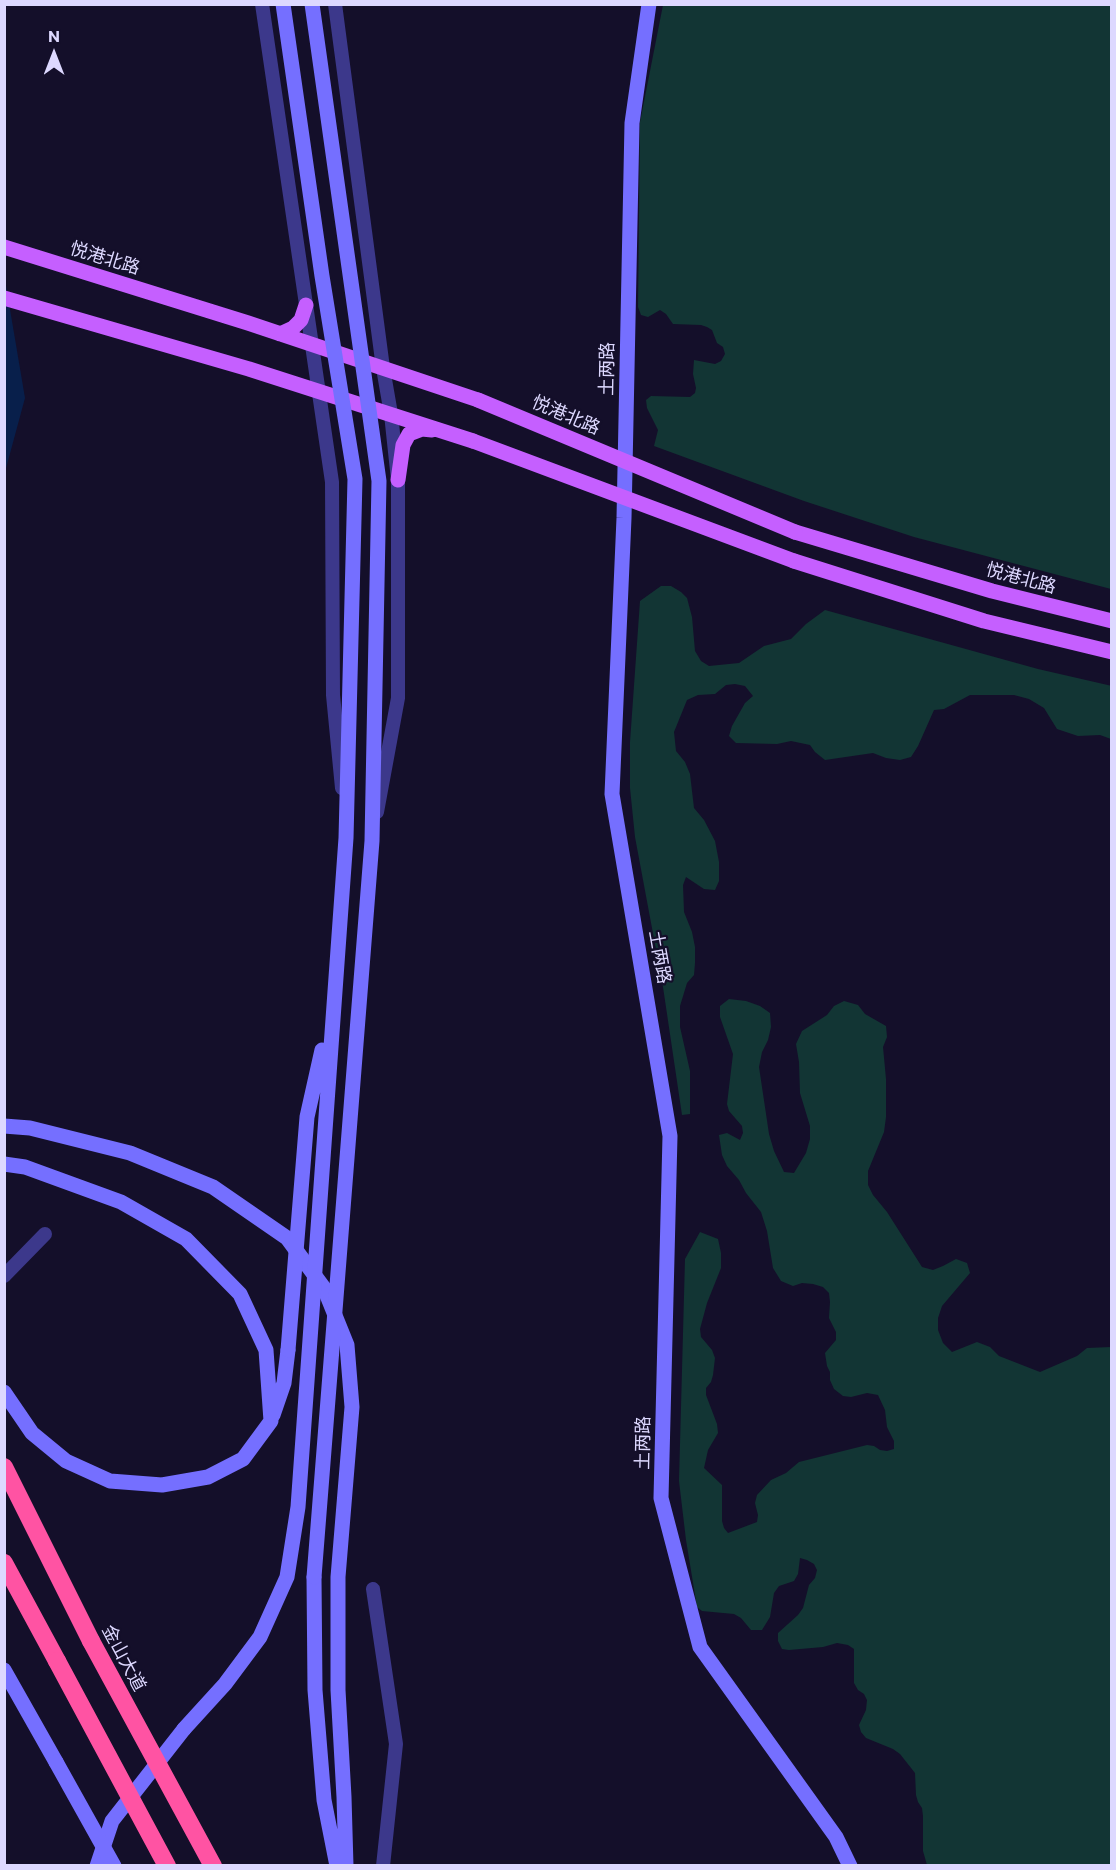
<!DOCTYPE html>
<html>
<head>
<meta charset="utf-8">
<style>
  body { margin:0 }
  #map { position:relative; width:1116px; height:1870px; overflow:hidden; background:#140f2a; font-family:Commissioner,sans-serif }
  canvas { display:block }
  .frame { position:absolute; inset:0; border:6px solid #ddd8ff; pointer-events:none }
  .north { position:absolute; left:24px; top:24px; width:60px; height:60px; -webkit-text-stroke:4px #140f2a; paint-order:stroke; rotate:0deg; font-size:16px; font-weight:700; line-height:24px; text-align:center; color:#ddd8ff }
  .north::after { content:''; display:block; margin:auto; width:21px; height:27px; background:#ddd8ff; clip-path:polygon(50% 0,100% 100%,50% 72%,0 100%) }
</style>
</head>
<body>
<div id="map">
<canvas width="1116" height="1870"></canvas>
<div class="frame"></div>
<div class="north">N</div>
</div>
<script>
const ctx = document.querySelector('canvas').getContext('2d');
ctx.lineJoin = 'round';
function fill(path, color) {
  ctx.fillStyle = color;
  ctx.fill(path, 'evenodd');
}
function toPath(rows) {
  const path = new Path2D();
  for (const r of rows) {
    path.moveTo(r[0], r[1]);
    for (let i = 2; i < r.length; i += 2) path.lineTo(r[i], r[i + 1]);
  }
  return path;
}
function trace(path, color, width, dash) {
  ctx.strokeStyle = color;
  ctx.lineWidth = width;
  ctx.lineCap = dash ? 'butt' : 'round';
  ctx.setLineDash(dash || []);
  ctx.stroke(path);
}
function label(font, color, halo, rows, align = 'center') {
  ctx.font = font + ' Commissioner,"Noto Sans SC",sans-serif';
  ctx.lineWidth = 4.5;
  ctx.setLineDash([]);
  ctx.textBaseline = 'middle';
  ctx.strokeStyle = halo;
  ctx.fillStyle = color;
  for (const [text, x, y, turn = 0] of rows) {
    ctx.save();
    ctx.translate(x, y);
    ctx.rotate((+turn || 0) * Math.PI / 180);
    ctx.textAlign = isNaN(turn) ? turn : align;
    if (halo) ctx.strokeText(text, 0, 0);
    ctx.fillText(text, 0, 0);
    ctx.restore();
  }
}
const green = toPath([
  [663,5,1111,5,1111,589,914,537,804,501,654,446,658,430,647,408,646,400,651,396,690,397,695,393,696,388,693,374,694,360,715,364,721,361,725,354,723,347,717,343,712,330,707,327,701,325,673,324,666,314,660,310,648,317,641,315,638,307,640,122],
  [661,586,671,586,681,592,687,598,692,617,695,651,701,661,709,666,739,663,764,646,791,639,806,624,825,610,1038,669,1112,686,1111,739,1100,735,1078,736,1057,729,1044,708,1029,699,1014,695,970,695,944,709,934,710,918,746,911,757,900,760,886,758,873,753,825,760,815,752,810,745,791,741,777,744,736,743,729,736,732,726,745,703,753,696,745,686,735,684,726,685,715,694,698,695,687,700,674,732,676,751,685,762,690,774,694,808,704,820,715,841,719,862,719,881,715,890,704,889,686,877,683,885,684,912,692,932,695,947,695,963,694,975,687,983,680,1006,680,1027,690,1071,690,1114,682,1115,663,987,635,837,630,788,630,742,640,601],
  [729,999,746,1001,760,1006,770,1013,771,1027,768,1040,762,1052,759,1067,769,1134,774,1151,784,1172,794,1173,806,1153,810,1139,810,1126,800,1093,799,1062,796,1044,802,1031,827,1015,834,1006,844,1001,858,1005,865,1014,886,1026,887,1037,883,1047,886,1079,886,1117,884,1132,868,1171,868,1185,873,1195,887,1212,922,1267,933,1270,943,1266,956,1259,967,1263,970,1273,942,1306,938,1318,938,1330,943,1343,952,1352,977,1342,990,1347,999,1356,1040,1372,1077,1356,1087,1348,1111,1347,1111,1865,927,1865,923,1851,923,1816,922,1808,918,1802,916,1795,915,1773,900,1754,893,1749,866,1738,861,1732,859,1725,866,1710,867,1700,864,1694,858,1690,854,1683,854,1649,848,1645,837,1643,823,1647,789,1650,782,1649,778,1641,778,1633,798,1615,803,1608,809,1585,815,1578,817,1570,814,1564,807,1560,800,1558,798,1574,794,1581,779,1586,774,1593,770,1617,762,1630,751,1630,741,1618,734,1614,702,1611,697,1607,686,1540,679,1481,685,1259,700,1232,718,1239,721,1253,721,1268,707,1303,700,1329,701,1337,712,1350,715,1358,713,1375,711,1382,706,1388,706,1395,717,1424,718,1433,708,1450,704,1468,722,1485,722,1521,724,1528,728,1533,757,1522,758,1515,755,1503,757,1495,771,1480,786,1473,799,1462,867,1445,874,1446,880,1450,887,1451,894,1449,894,1441,887,1427,885,1410,878,1395,867,1393,851,1397,843,1396,834,1389,830,1380,830,1372,827,1366,825,1353,836,1340,836,1332,829,1318,830,1302,829,1293,823,1287,813,1284,802,1283,793,1286,781,1281,773,1268,767,1231,761,1212,746,1193,739,1180,727,1166,722,1155,719,1135,727,1133,740,1140,743,1133,742,1126,729,1111,727,1104,733,1054,720,1017,720,1006]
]);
const water = toPath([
  [4,274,25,398,5,472,4,472]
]);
const street = toPath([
  [262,4,332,482,333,695,342,788],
  [335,4,383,368,391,414,398,480,398,698,377,812],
  [4,1276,45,1234],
  [373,1589,396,1744,383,1866]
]);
const secondary = toPath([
  [649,4,632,123,624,518,612,794,670,1136,661,1498,700,1647,836,1837,850,1866],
  [4,1126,30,1128,130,1153,213,1187,287,1238,324,1288,347,1345,352,1407,338,1577,338,1690,344,1797,346,1866],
  [4,1164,25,1167,121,1202,186,1239,240,1294,266,1350,271,1421,243,1459,208,1477,162,1485,110,1481,66,1461,32,1433,4,1392],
  [273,1415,284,1383,288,1350],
  [314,1577,315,1690,324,1800,337,1866],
  [4,1670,56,1762],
  [97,1866,112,1821,184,1729]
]);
const primary = toPath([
  [4,247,248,323,478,400],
  [4,298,249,369,473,441],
  [280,334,293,328,301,320,306,305],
  [398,480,403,445,409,434,422,429,432,430],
  [795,532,992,591,1112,621],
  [794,561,984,621,1112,652]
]);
const highway = toPath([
  [4,1467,91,1641],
  [4,1563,57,1661]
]);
const secondaryBridge = toPath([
  [312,4,379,481,372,841,314,1577],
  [288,1350,307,1117,322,1050],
  [184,1729,225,1684,260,1637,287,1577,298,1507,346,838,355,479,322,276,283,4],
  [56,1762,114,1866]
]);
const primaryBridge = toPath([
  [478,400,795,532],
  [473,441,794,561]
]);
const highwayBridge = toPath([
  [91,1641,213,1866],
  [57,1661,167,1866]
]);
const streetNames = [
  ["悦港北路",105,258,17],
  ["土两路",607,369,-89],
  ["悦港北路",566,415,23],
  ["悦港北路",1021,578,15],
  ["土两路",660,957,80],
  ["土两路",643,1443,-89],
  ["金山大道",124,1658,62]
];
fill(green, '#123534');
fill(water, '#081f4b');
trace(street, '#3c388b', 14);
trace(secondary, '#756fff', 15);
trace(primary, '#c55fff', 15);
trace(highway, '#ff53a3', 18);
trace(secondaryBridge, '#756fff', 15);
trace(primaryBridge, '#c55fff', 15);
trace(highwayBridge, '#ff53a3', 18);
label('18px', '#ddd8ff', '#140f2a', streetNames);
</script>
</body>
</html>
